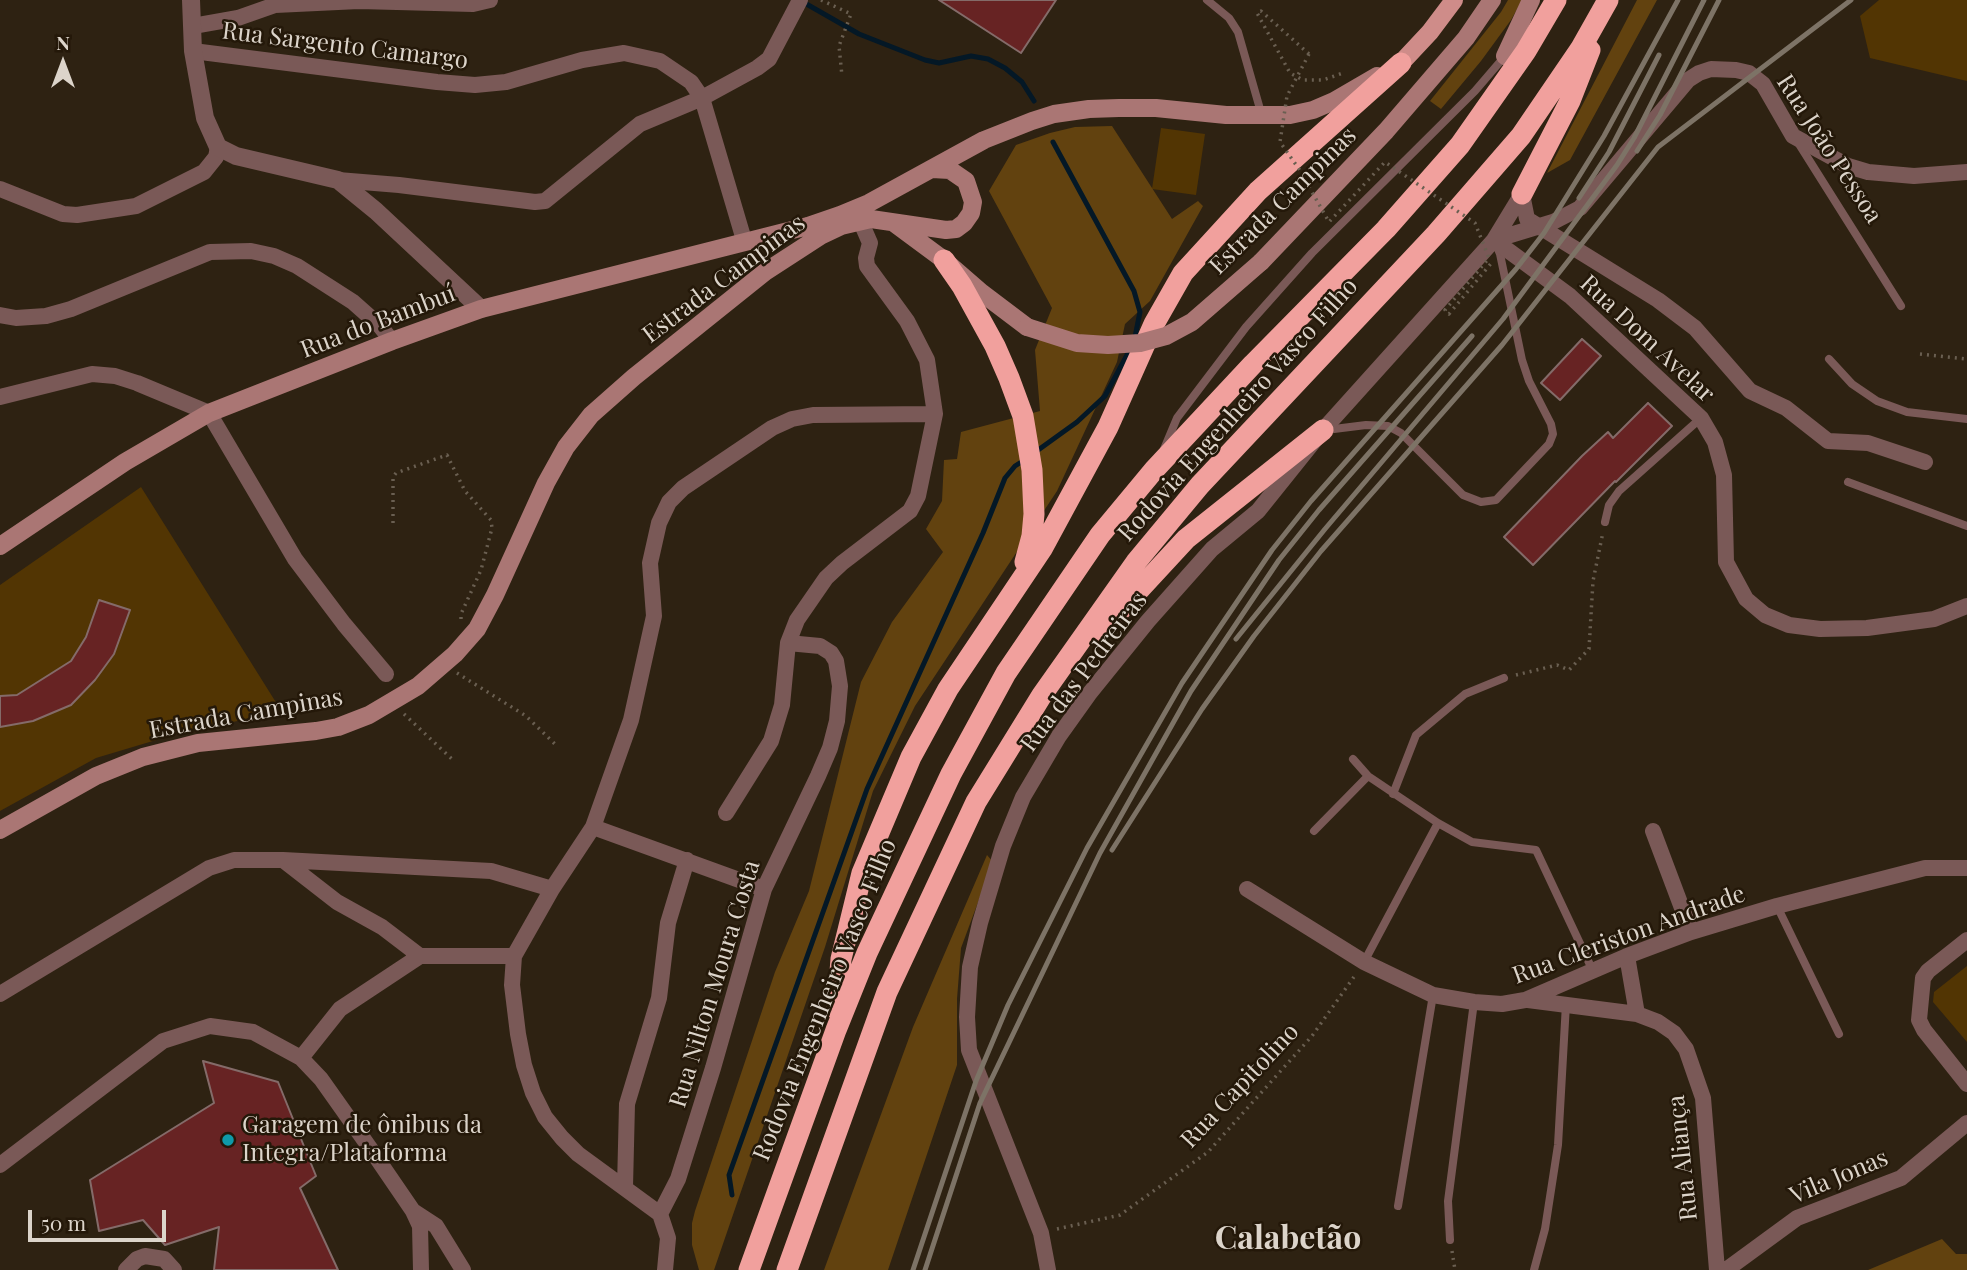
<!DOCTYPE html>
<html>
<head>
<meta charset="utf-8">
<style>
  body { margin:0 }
  #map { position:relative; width:1967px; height:1270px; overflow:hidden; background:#2e2212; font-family:"Playfair Display",serif }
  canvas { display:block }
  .north { position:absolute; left:28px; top:28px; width:70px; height:70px; -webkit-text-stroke:5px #241809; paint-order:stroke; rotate:0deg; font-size:19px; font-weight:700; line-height:28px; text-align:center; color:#dcd4ca }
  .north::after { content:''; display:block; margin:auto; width:24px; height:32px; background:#dcd4ca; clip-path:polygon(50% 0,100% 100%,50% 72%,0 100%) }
  .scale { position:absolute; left:28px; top:1210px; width:138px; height:32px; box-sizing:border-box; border:4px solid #dcd4ca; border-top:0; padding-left:9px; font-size:21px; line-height:24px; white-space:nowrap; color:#dcd4ca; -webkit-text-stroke:5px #241809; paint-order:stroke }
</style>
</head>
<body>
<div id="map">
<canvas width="1967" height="1270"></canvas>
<div class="north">N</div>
<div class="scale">50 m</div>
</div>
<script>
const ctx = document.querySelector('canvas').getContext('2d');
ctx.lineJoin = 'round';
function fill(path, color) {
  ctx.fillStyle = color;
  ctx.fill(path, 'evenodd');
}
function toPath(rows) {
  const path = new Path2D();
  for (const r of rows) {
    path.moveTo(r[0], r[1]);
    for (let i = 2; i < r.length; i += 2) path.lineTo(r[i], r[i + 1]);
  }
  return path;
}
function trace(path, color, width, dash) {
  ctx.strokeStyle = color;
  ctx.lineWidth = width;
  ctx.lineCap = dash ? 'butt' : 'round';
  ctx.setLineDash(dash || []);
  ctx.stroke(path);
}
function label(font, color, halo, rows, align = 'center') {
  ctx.font = font + ' "Playfair Display",serif';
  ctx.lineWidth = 5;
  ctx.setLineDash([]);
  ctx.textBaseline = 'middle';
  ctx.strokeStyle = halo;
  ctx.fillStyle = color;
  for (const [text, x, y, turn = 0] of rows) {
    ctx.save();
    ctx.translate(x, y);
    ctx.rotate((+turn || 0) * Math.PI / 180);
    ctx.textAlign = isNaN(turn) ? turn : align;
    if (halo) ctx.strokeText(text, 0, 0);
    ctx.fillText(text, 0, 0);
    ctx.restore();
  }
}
const green = toPath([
  [1879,0,1967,0,1967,81,1870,58,1860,16],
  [1161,128,1205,134,1196,195,1152,189],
  [141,487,282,712,183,732,96,758,0,811,0,585],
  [1967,966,1967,1042,1933,1002,1934,992]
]);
const forest = toPath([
  [1508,0,1522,0,1511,20,1481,61,1441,109,1430,101,1501,12],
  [1637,0,1657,0,1570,160,1547,173],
  [1112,126,1172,219,1198,201,1203,206,1150,301,1125,324,1117,362,1057,491,915,706,873,791,825,947,714,1270,699,1270,692,1245,692,1223,695,1211,775,972,809,891,861,682,892,622,943,552,926,529,942,501,944,460,957,459,961,432,1040,411,1035,350,1052,308,989,191,1016,145,1050,133,1075,127],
  [987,855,993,862,961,948,957,999,957,1065,888,1270,824,1270,913,1027],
  [1942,1239,1956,1254,1967,1254,1967,1270,1868,1270]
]);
const stream = toPath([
  [803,2,859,34,925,60,939,63,971,56,988,59,1005,68,1022,82,1034,101],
  [1034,453,1077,422,1105,396,1134,342,1140,312,1134,291,1053,142],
  [732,1195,729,1175,867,789,983,533,1005,478,1015,466,1026,459]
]);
const building = toPath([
  [939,0,1056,0,1021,53,939,0],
  [1582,339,1601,356,1560,400,1541,383,1582,339],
  [1648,403,1672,426,1616,482,1615,481,1533,565,1504,537,1582,456,1608,432,1613,438,1648,403],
  [99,600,130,610,114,654,95,680,71,705,33,721,0,727,0,696,17,695,71,661,86,637,99,600],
  [203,1061,278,1082,316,1176,300,1188,338,1270,214,1270,219,1227,165,1245,143,1220,99,1231,90,1180,214,1103,203,1061]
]);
const path = toPath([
  [821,0,851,14,839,46,842,76],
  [1309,54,1261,11,1257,13,1290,73,1303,80,1323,80,1343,73],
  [1920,354,1967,359],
  [393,523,393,477,396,473,447,455,465,491,491,520,492,528,481,570,461,614,461,622],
  [457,673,526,716,558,747],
  [1516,675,1557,665,1569,670,1589,649,1593,581,1603,532],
  [404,714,454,761],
  [1057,1229,1120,1215,1208,1152,1312,1036,1356,974],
  [1452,1251,1455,1270]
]);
const service = toPath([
  [1207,0,1229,18,1238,32,1262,116],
  [1799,144,1901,306],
  [1829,359,1852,384,1877,401,1907,412,1967,419],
  [1326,430,1366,425,1388,426,1401,433,1463,495,1481,502,1496,500,1549,444,1553,434,1551,424,1529,381,1522,360,1500,254,1497,247],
  [1164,449,1177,418,1246,327,1312,253,1475,91,1505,56],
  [1848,482,1967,526],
  [1605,522,1609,505,1619,491,1701,418],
  [1353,759,1368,776,1438,823,1472,842,1536,850,1592,969],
  [1393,794,1416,735,1465,694,1504,678],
  [1314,831,1368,776],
  [1777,906,1839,1034],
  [1364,962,1438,823],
  [1398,1206,1433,995],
  [1450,1240,1448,1201,1474,1002],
  [1534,1270,1545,1229,1558,1145,1566,1004]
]);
const minor = toPath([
  [193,26,238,18,275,5,359,1,473,4,490,0],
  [193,51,437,82,475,85,506,82,582,60,624,53,660,61,691,82,702,98,744,240],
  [338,180,399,185,535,202,545,201,640,124,702,98,757,68,769,59,800,0],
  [0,189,63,214,77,215,136,206,204,172,216,157,218,147],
  [1522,194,1527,219,1658,300,1695,328,1750,391,1786,408,1828,441,1868,443,1925,462],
  [1494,240,1570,296,1701,418,1715,442,1724,475,1726,562,1746,599,1765,615,1789,625,1820,629,1867,628,1934,619,1967,606],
  [1494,240,1553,222,1580,208,1688,80,1699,73,1711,69,1736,70,1749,73,1763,84,1793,136,1848,166,1868,172,1914,176,1967,172],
  [0,315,16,318,46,316,71,309,210,252,251,251,274,256,297,266,353,302,380,326,392,341],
  [0,397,92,374,115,376,137,383,209,413,295,559,344,624,386,674],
  [726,813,771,741,782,705,788,643,797,620,826,578,842,563,910,511,918,496,935,414,927,360,907,321,867,266,866,258,870,243,860,220],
  [593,827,764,889],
  [1653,831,1691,932],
  [283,860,337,902,382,927,420,956],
  [552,889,593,827,631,720,654,616,650,563,659,523,669,502,683,488,772,428,792,419,813,415,935,414],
  [1247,889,1364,962,1433,995,1474,1002,1502,1004,1525,1000,1627,956,1691,932,1777,906,1925,868,1967,868],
  [1967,940,1928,971,1923,978,1919,1020,1924,1030,1967,1084],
  [1627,956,1637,1014],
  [0,994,209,868,234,860,283,860,491,871,552,889,514,956,512,985,518,1034,524,1065,533,1093,545,1117,562,1138,578,1154,660,1214,668,1238,665,1270],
  [1528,1000,1637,1014,1658,1022,1674,1033,1686,1049,1703,1098,1717,1270],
  [301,1058,340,1009,420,956,514,956],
  [0,1165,163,1041,210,1026,253,1032,301,1058,321,1079,372,1151,413,1211,420,1226,421,1270],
  [625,1187,627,1104,659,998,668,923,687,860],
  [413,1211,436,1226,463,1270],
  [660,1214,678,1179,713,1068,764,889,818,776,830,748,837,721,840,686,836,661,831,653,820,646,788,643],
  [126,1270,137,1259,145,1256,164,1259,174,1270],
  [1048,1270,1041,1233,969,1050,967,1017,970,967,980,923,1003,846,1023,797,1059,736,1089,694,1148,621,1212,549,1258,511,1323,430,1494,240,1522,194],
  [1726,1270,1797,1218,1901,1178,1967,1123]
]);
const tertiary = toPath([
  [191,0,193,51,205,118,218,147,236,156,338,180,376,211,481,309]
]);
const secondary = toPath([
  [1505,56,1531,0],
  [894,223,944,260,982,293,1027,327],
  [1261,262,1386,131,1466,38,1492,0],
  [0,546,125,462,209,413,392,341,481,309,808,226,840,215,869,203,984,140,1032,121,1054,114,1089,109,1119,108,1156,108,1226,115,1290,115,1313,110,1334,101,1377,76],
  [0,830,96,776,143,757,198,743,316,731,338,727,369,715,418,686,455,654,477,629,495,595,546,483,566,447,591,415,634,377,765,272,822,235,841,226,871,219,946,230,956,229,964,223,971,213,973,202,966,181,950,170,932,169]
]);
const primary = toPath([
  [1401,63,1430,32,1454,0]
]);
const motorway = toPath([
  [1522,194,1570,101,1590,50],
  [944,260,962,286,995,346,1009,378,1023,416,1032,470,1034,514,1032,536,1025,562],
  [1100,632,1186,539,1323,430],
  [837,1010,841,959,862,873,911,757,948,689,1042,549,1108,427,1154,324,1183,273,1258,191,1401,63],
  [749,1270,836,1030,867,953,951,774,1006,673,1100,535,1154,470,1253,364,1386,229,1460,145,1526,51,1556,0],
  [787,1270,887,992,976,802,1042,695,1136,562,1200,485,1436,234,1521,136,1581,48,1608,0]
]);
const rail = toPath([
  [1637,151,1660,115,1719,0],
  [1579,198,1609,152,1659,55],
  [1236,639,1325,529,1503,319,1617,165,1634,138,1704,0],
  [1112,850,1202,709,1254,636,1321,551,1502,345,1658,147,1851,0],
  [913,1270,976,1081,1008,1005,1087,848,1182,683,1272,550,1311,501,1516,269,1544,233,1604,136,1678,0],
  [925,1270,980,1103,1100,853,1191,691,1279,560,1319,510,1472,336]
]);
const pathBridge = toPath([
  [1309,54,1287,96,1280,142,1299,169,1329,222,1385,162,1475,223,1489,258,1445,310,1449,314,1493,261]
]);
const secondaryBridge = toPath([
  [1027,327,1077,343,1108,345,1140,343,1166,336,1192,322,1261,262]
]);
const markers = [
  [228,1140,7,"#0f9aa8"]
];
const streetNames = [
  ["Rua Sargento Camargo",345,46,7],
  ["Rua João Pessoa",1829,149,57],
  ["Estrada Campinas",1283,201,-45],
  ["Estrada Campinas",724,279,-37],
  ["Rua do Bambuí",378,322,-21],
  ["Rua Dom Avelar",1647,339,43],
  ["Rodovia Engenheiro Vasco Filho",1238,410,-48],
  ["Rua das Pedreiras",1084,672,-53],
  ["Estrada Campinas",246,714,-10],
  ["Rua Cleriston Andrade",1629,935,-20],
  ["Rua Nilton Moura Costa",715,984,-73],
  ["Rodovia Engenheiro Vasco Filho",825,1000,-68],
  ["Rua Capitolino",1240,1086,-47],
  ["Rua Aliança",1683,1158,-96],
  ["Vila Jonas",1839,1177,-23]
];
const poiNames = [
  ["Garagem de ônibus da",242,1126],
  ["Integra/Plataforma",242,1154]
];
const districtNames = [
  ["Calabetão",1288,1239]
];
fill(green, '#523503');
fill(forest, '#62420f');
trace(stream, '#041826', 5);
fill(building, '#672323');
trace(building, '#846b69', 2);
trace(path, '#6a5f51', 3.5, [2, 5]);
trace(service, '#7a5957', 8);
trace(minor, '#7a5957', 16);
trace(tertiary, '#7a5957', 18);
trace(secondary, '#aa7674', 18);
trace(primary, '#cf8c89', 18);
trace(motorway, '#f1a09d', 21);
trace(rail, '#7d7366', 5);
trace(pathBridge, '#6a5f51', 3.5, [2, 5]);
trace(secondaryBridge, '#aa7674', 18);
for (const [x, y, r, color] of markers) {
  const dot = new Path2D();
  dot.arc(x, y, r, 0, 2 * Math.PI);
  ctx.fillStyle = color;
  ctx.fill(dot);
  trace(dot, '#241809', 2.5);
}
label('24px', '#dcd4ca', '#241809', streetNames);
label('24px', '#dcd4ca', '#241809', poiNames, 'left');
label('bold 32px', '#dcd4ca', '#241809', districtNames);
</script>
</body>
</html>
